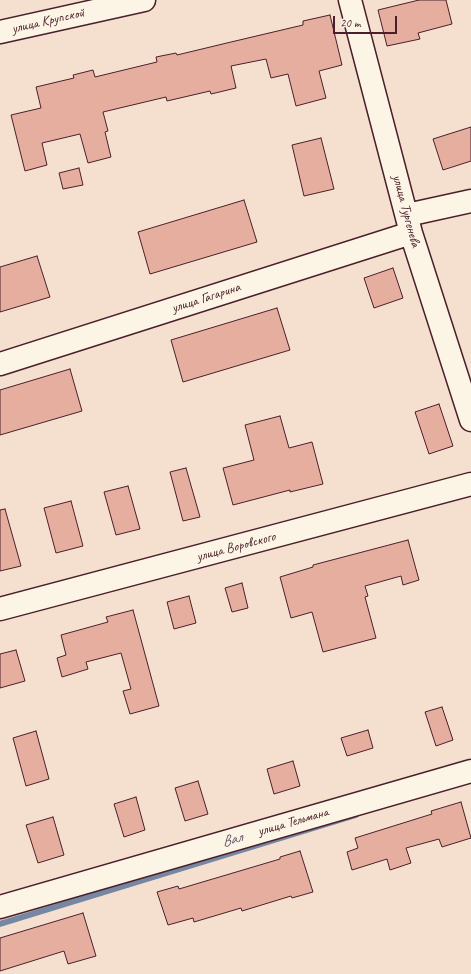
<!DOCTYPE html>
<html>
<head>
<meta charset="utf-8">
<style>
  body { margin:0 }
  #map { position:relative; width:471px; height:974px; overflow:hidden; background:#f5e0d0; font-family:Caveat,sans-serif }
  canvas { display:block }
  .scale { position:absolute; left:333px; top:16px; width:64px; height:18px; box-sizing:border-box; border:2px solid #4a1f2b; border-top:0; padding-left:5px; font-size:12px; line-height:14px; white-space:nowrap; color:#4a1f2b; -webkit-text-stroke:3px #fcf5e5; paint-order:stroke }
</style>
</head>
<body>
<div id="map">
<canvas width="471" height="974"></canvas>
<div class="scale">20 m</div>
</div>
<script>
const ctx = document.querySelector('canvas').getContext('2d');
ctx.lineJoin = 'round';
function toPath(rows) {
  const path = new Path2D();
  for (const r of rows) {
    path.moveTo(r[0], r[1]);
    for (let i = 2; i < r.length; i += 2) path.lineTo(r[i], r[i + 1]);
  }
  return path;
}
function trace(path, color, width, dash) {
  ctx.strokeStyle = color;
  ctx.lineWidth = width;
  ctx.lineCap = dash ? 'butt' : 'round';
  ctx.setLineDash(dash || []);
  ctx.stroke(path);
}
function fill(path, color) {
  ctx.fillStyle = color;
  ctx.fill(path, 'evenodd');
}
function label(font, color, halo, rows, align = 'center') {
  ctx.font = font + ' Caveat,sans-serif';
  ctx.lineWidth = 3;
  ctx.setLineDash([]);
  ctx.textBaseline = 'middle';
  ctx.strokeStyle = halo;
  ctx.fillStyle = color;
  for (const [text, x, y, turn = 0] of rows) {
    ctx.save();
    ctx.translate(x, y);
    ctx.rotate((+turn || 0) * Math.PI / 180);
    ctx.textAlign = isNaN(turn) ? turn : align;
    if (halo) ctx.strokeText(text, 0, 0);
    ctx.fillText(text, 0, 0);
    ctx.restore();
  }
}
const stream = toPath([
  [0,924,356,815]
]);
const building = toPath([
  [419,0,446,0,452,24,418,33,420,39,387,46,378,10,419,0],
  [330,15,342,65,319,71,326,98,296,106,288,74,271,78,266,59,231,66,236,88,211,94,210,91,167,101,166,97,103,112,108,131,105,132,111,157,88,163,80,134,42,143,47,165,25,171,11,115,41,108,36,87,74,78,73,75,93,70,95,77,157,62,156,57,176,53,177,55,231,42,303,25,303,21,330,15],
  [471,127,471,161,443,170,433,139,471,127],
  [321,138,334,189,304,196,292,145,321,138],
  [79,168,83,185,63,189,59,173,79,168],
  [244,200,257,242,150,274,138,232,244,200],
  [37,256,50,297,0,312,0,267,37,256],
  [393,268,403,298,374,308,364,278,393,268],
  [277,308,290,350,183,382,171,340,277,308],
  [70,369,82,411,0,435,0,390,70,369],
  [439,404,453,446,429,454,415,412,439,404],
  [280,416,289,448,312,442,323,484,290,492,290,490,233,505,223,468,254,460,245,425,280,416],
  [186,468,200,517,183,521,170,472,186,468],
  [128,486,140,529,116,535,104,492,128,486],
  [71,501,83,546,56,553,44,508,71,501],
  [5,509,21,566,0,571,0,510,5,509],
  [408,540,419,580,403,585,401,576,365,586,368,596,365,597,376,638,323,652,312,612,291,618,280,577,313,567,313,565,408,540],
  [242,583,248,608,232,612,225,588,242,583],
  [189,596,196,623,174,629,167,602,189,596],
  [133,610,159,706,130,714,123,691,131,689,121,653,86,662,88,669,62,677,57,658,66,655,61,635,108,622,106,617,133,610],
  [16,650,25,681,0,688,0,654,16,650],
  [442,707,453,740,436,746,425,712,442,707],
  [368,730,373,748,347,756,341,738,368,730],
  [36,731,49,779,26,786,13,738,36,731],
  [293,761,300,786,274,794,267,769,293,761],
  [198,781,208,814,185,821,175,788,198,781],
  [136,797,145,830,124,837,114,804,136,797],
  [461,802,471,838,442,847,439,839,406,848,411,863,390,870,387,859,352,870,347,852,358,848,355,838,432,814,431,811,461,802],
  [53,817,64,855,38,863,26,825,53,817],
  [300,851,313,892,292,898,291,896,242,911,241,908,194,922,193,918,168,925,157,892,178,886,179,889,280,859,280,857,300,851],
  [83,913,96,956,68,964,64,951,0,971,0,938,83,913]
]);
const minor = toPath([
  [350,0,411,233,471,420],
  [0,32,144,0],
  [407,215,471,201],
  [0,364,411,233],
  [0,609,471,484],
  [0,907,471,771]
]);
const streetNames = [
  ["улица Крупской",48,21,-13],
  ["улица Тургенева",406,211,75],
  ["улица Гагарина",206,298,-18],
  ["улица Воровского",236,547,-15],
  ["улица Тельмана",293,822,-16]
];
const waterNames = [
  ["Вал",232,840,-17]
];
trace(stream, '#7687a3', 6);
fill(building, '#e6ae9e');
trace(building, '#4a1f2b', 1);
trace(minor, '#4a1f2b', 25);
trace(minor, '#fcf5e5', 22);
label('14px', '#4a1f2b', '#fcf5e5', streetNames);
label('italic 15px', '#605367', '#fcf5e5', waterNames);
</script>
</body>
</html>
